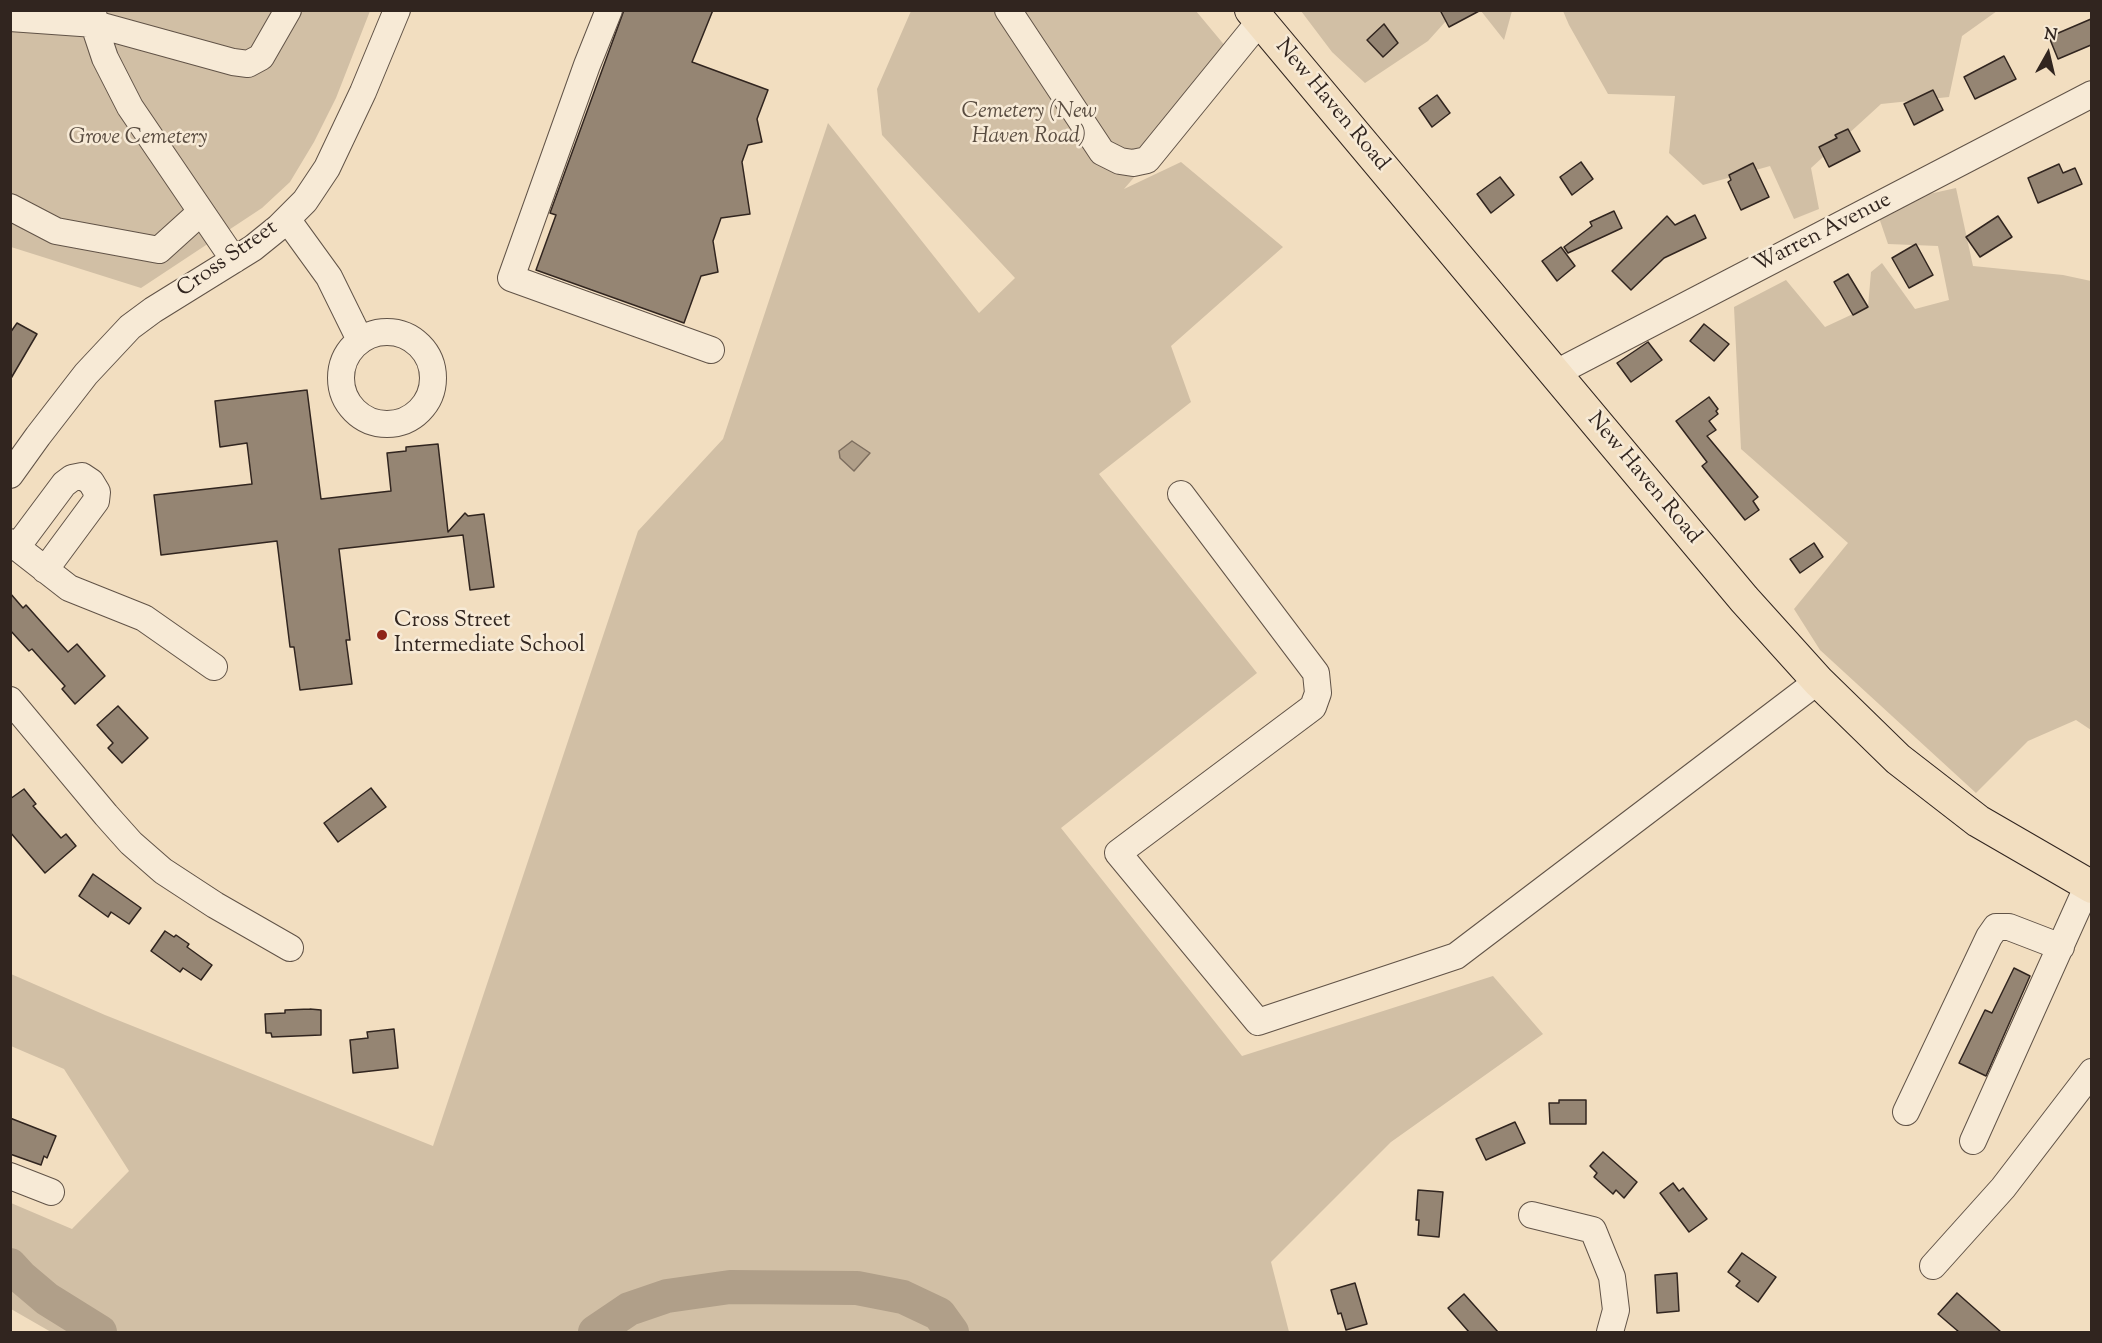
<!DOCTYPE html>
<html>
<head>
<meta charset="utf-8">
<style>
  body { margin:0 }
  #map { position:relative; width:2102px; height:1343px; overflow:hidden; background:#f2dec0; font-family:"Sorts Mill Goudy",serif }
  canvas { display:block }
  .frame { position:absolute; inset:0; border:12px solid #31251f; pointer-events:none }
  .north { position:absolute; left:2018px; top:24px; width:60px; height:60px; -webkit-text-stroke:4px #f7ead6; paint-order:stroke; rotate:8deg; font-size:16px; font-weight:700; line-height:24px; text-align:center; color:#31251f }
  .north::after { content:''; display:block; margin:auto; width:21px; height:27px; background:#31251f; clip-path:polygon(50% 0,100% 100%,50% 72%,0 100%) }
</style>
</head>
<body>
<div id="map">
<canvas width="2102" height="1343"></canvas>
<div class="frame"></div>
<div class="north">N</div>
</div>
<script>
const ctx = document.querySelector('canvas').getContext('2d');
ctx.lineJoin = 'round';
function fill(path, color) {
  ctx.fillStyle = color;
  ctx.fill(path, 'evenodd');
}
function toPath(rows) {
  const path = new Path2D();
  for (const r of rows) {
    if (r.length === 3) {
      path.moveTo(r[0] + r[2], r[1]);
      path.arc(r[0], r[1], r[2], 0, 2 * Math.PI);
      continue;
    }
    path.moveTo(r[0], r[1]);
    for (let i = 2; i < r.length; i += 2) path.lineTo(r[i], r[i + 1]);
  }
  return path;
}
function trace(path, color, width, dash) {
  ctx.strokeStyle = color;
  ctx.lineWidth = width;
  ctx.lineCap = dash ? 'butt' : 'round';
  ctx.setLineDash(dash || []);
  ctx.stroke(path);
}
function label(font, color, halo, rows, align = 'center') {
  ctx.font = font + ' "Sorts Mill Goudy",serif';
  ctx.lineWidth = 5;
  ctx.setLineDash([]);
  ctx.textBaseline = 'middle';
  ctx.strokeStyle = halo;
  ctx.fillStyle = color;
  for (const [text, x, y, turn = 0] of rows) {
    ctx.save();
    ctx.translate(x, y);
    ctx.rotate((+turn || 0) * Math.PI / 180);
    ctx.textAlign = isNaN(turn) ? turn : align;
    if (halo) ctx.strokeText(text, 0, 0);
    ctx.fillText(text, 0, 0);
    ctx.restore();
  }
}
const green = toPath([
  [11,11,370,11,336,98,314,142,290,182,262,208,141,288,11,247],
  [911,11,1196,11,1236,59,1124,189,1181,162,1283,247,1171,346,1191,402,1099,474,1257,673,1061,828,1242,1056,1493,976,1543,1034,1391,1142,1271,1262,1289,1332,51,1332,11,1309,11,1203,72,1229,129,1171,64,1069,11,1046,11,974,105,1015,433,1146,638,531,723,439,828,123,979,313,1015,278,882,135,877,89],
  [1301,11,1455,11,1428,41,1365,83,1332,52],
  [1481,11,1512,11,1504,40],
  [1563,11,1997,11,1962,36,1949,97,1881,104,1811,168,1819,209,1794,219,1770,166,1703,185,1669,153,1675,96,1608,94,1569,25],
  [1956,188,1973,266,2063,275,2091,281,2091,730,2076,720,2028,741,1976,793,1820,650,1794,609,1848,543,1741,449,1734,307,1786,280,1825,327,1868,307,1871,272,1882,263,1915,309,1949,300,1938,246,1888,244,1875,206]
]);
const water = toPath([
  [852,441,870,453,854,471,840,458,839,451,852,441]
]);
const river = toPath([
  [10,1265,21,1277,47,1299,100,1332],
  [595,1332,629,1309,667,1296,730,1287,857,1288,903,1297,939,1314,952,1332]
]);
const building = toPath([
  [624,10,713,10,692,62,768,90,757,119,762,142,748,145,742,162,750,214,721,218,713,241,718,272,701,276,684,323,536,270,556,215,550,213,624,10],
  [1440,10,1481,10,1449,27,1440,10],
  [2091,19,2091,45,2058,59,2049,37,2091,19],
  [1384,24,1398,43,1383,57,1367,40,1384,24],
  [2004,56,2016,79,1975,99,1964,77,2004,56],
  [1933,90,1943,110,1914,125,1904,104,1933,90],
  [1437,95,1450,113,1432,127,1419,108,1437,95],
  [1848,129,1860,151,1829,167,1819,147,1837,138,1835,135,1848,129],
  [1581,162,1593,179,1572,195,1560,177,1581,162],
  [1753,163,1769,197,1741,210,1728,182,1731,180,1729,175,1753,163],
  [2059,164,2063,173,2075,168,2082,184,2038,203,2028,178,2059,164],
  [1500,177,1514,195,1491,213,1477,194,1500,177],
  [1614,211,1622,228,1568,253,1564,247,1592,226,1590,222,1614,211],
  [1695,215,1706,238,1664,258,1631,290,1612,271,1667,216,1675,225,1695,215],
  [1998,216,2012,237,1980,257,1966,237,1998,216],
  [1916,244,1933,275,1909,288,1892,258,1916,244],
  [1561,247,1575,266,1557,281,1542,261,1561,247],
  [1848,274,1868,307,1853,315,1834,282,1848,274],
  [17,323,37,334,10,380,10,333,17,323],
  [1704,324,1729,344,1714,361,1690,341,1704,324],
  [1648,342,1662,360,1631,382,1617,363,1648,342],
  [307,390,321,499,391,491,387,453,406,451,406,447,438,444,448,532,465,513,468,516,484,514,494,587,470,590,463,535,339,549,350,640,346,640,352,684,300,690,294,647,290,647,277,541,161,555,154,495,252,484,247,443,220,447,215,401,307,390],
  [1709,397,1718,409,1716,411,1718,414,1709,421,1716,430,1707,436,1758,497,1753,501,1759,510,1745,520,1702,466,1707,462,1676,421,1709,397],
  [1814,543,1823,557,1800,573,1790,559,1814,543],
  [10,593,23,608,26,605,68,652,77,644,105,676,75,704,62,689,65,686,32,649,29,651,10,630,10,593],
  [118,706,148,738,122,763,108,748,113,743,97,725,118,706],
  [371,788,386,807,338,842,324,823,371,788],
  [24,789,36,804,33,806,61,838,66,834,76,846,45,873,10,832,10,799,24,789],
  [93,874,141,908,129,924,111,912,108,917,79,896,93,874],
  [165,931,174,937,176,935,189,944,187,947,212,965,201,980,183,968,180,972,151,951,165,931],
  [2014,968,2030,976,1986,1076,1959,1063,1985,1010,1992,1013,2014,968],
  [310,1009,321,1010,321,1035,272,1037,271,1033,266,1033,265,1014,285,1013,285,1010,310,1009],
  [394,1029,398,1068,353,1073,350,1040,368,1038,367,1032,394,1029],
  [1559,1100,1586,1100,1586,1124,1550,1124,1549,1103,1559,1103,1559,1100],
  [10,1118,56,1136,47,1158,44,1156,41,1165,10,1154,10,1118],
  [1515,1122,1525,1143,1486,1160,1476,1139,1515,1122],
  [1603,1152,1637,1182,1624,1198,1616,1190,1613,1194,1594,1177,1597,1173,1590,1166,1603,1152],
  [1673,1183,1679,1191,1683,1188,1707,1219,1689,1232,1660,1193,1673,1183],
  [1418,1190,1443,1192,1439,1237,1418,1235,1419,1220,1416,1220,1418,1190],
  [1742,1253,1776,1277,1758,1302,1736,1286,1740,1281,1728,1272,1742,1253],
  [1677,1273,1679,1311,1657,1313,1655,1275,1677,1273],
  [1355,1283,1367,1324,1346,1330,1341,1313,1338,1314,1331,1290,1355,1283],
  [1957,1293,2001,1332,1959,1332,1938,1314,1957,1293],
  [1464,1294,1498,1332,1469,1332,1448,1308,1464,1294]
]);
const minor = toPath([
  [609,10,587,65,511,278,711,350],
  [1008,10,1102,152,1120,161,1133,163,1147,160,1260,21],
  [93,12,97,34,105,58,130,107,234,260],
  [10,18,95,24,233,62,248,64,261,57,288,10],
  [10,207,56,231,159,250,201,212],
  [287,219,329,277,360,340],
  [387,378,46],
  [1554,374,2092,94],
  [10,475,38,436,86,374,130,327,153,310,253,248,279,227,305,201,327,168,363,92,397,10],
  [1181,494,1316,673,1318,693,1313,707,1118,853,1258,1022,1456,956,1818,681],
  [10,542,69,588,144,618,214,667],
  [17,547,64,484,72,478,82,476,91,482,97,492,96,501,45,570],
  [10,700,106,815,131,843,163,871,215,905,290,948],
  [1906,1112,1989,937,1996,927,2009,927,2061,947],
  [1973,1141,2088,885],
  [10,1176,51,1192],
  [1532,1215,1593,1230,1612,1277,1616,1310,1610,1332],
  [1933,1266,2003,1188,2092,1072]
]);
const major = toPath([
  [1251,10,1744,599,1818,681,1898,759,1978,821,2092,887]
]);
const markers = [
  [382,635,6,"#8f2418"]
];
const streetNames = [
  ["New Haven Road",1331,106,50],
  ["Warren Avenue",1823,234,-27],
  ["Cross Street",228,260,-35],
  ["New Haven Road",1643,479,50]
];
const parkNames = [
  ["Cemetery (New",1029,113],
  ["Haven Road)",1029,138],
  ["Grove Cemetery",138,139]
];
const poiNames = [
  ["Cross Street",394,622],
  ["Intermediate School",394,647]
];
fill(green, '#d1bfa5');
fill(water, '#b09f89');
trace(water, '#7d6e5f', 1.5);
trace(river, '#b09f89', 34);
fill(building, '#958573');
trace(building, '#31251f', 1.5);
trace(minor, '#615347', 28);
trace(major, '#31251f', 34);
trace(minor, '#f7ead6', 26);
trace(major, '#f2dec0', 32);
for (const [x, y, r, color] of markers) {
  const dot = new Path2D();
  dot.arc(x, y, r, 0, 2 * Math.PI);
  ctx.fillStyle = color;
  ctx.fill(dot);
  trace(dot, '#f7ead6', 2);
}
label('22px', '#31251f', '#f7ead6', streetNames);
label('italic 22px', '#594c40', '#f7ead6', parkNames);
label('22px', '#31251f', '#f7ead6', poiNames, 'left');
</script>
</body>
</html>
